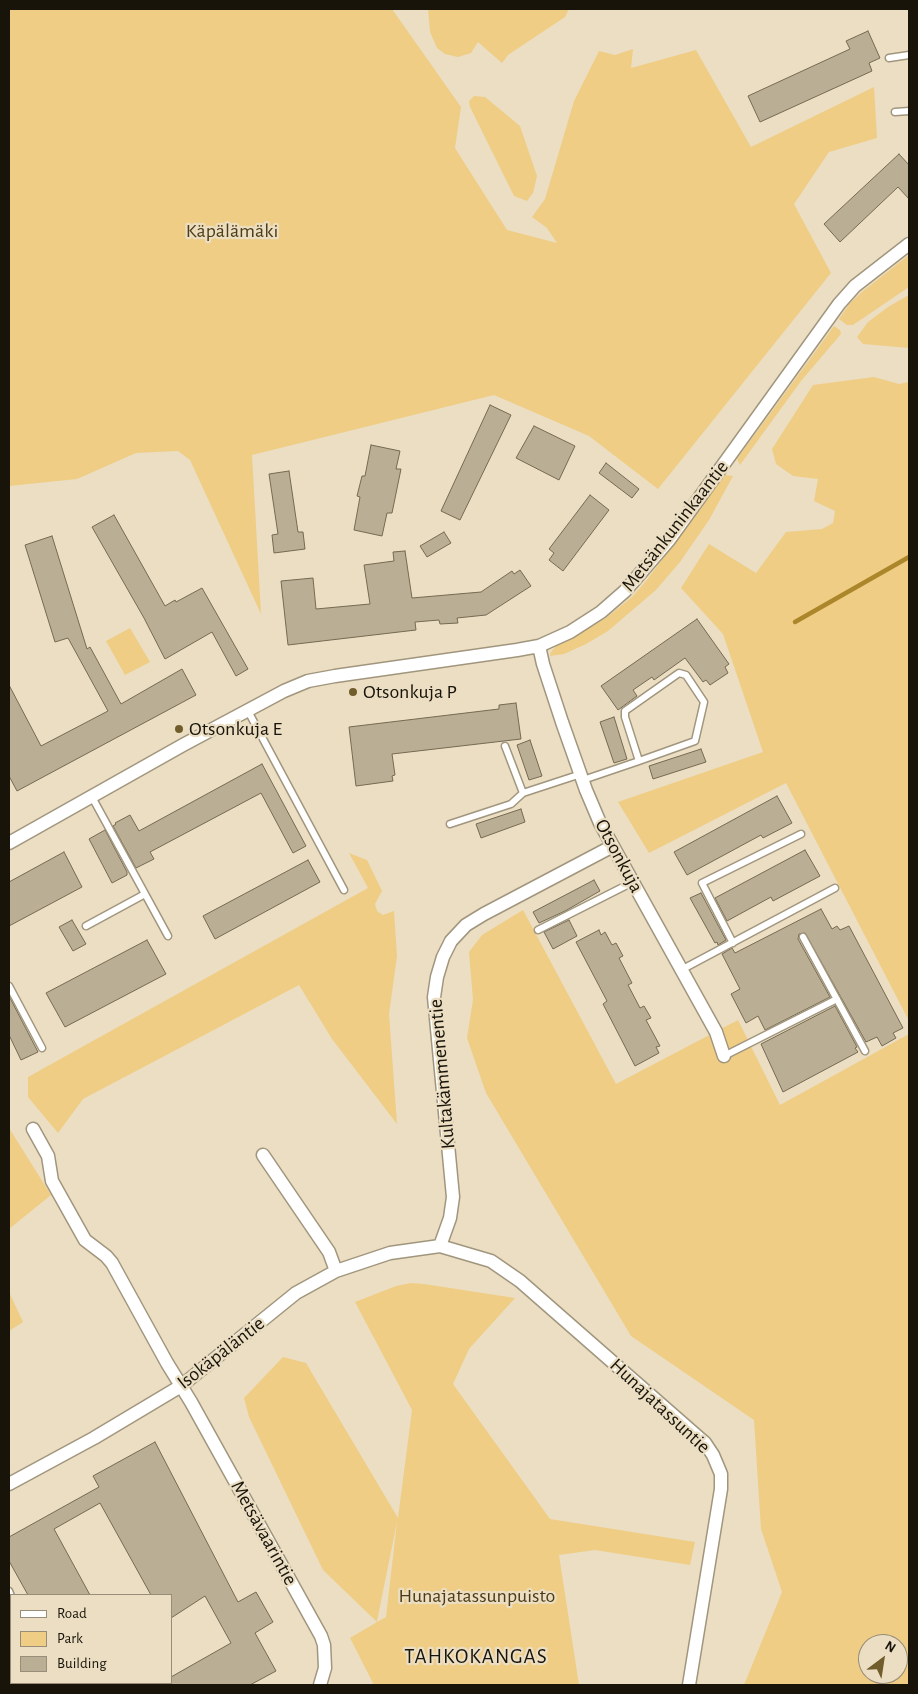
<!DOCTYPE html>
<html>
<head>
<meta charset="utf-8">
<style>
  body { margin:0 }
  #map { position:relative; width:918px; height:1694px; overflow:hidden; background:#ebdec3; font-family:"Alegreya Sans",sans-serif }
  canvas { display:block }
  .frame { position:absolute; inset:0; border:10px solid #18140a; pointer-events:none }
  .legend { position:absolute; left:10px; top:1594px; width:162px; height:90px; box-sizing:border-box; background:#ebdec3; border:1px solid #978d79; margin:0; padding:6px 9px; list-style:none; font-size:15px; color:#18140a }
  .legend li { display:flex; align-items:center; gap:10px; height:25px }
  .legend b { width:25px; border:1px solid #978d79 }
  .north { position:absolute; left:858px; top:1634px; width:50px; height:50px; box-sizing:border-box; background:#ebdec3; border:1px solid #978d79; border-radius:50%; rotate:31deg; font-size:14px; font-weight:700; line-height:20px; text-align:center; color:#18140a }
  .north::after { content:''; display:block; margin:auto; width:18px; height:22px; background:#715c2b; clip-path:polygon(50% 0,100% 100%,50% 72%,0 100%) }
</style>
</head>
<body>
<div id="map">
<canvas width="918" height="1694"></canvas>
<div class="frame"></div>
<ul class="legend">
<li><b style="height:6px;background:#fff"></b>Road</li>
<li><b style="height:14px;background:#efcd84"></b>Park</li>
<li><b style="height:14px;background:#baae95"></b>Building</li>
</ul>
<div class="north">N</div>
</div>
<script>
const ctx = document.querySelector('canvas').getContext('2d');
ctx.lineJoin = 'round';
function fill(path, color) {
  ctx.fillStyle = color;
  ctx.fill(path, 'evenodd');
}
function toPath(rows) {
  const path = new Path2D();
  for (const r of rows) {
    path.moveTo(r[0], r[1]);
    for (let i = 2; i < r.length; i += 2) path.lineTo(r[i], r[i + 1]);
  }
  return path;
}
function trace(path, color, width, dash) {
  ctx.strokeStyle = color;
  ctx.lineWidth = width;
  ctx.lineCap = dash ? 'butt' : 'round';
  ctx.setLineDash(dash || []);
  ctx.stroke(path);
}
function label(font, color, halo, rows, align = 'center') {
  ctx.font = font + ' "Alegreya Sans",sans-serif';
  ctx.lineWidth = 4.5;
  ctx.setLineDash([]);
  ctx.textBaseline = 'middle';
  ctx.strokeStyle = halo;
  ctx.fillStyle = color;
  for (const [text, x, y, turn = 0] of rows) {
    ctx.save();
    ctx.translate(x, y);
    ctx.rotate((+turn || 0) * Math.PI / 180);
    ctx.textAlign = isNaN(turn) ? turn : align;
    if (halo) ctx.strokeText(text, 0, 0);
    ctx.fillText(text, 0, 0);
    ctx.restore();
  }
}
const green = toPath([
  [9,9,392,9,461,107,455,148,507,230,557,243,547,228,532,217,545,199,574,101,599,51,615,55,633,49,631,68,696,50,751,147,874,87,877,138,829,152,794,204,831,273,658,489,589,436,494,395,252,455,261,614,190,460,178,451,136,453,77,479,9,486],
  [428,9,569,9,565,17,508,55,502,63,478,42,471,53,458,57,445,54,437,48,430,32],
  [474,96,485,97,520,126,537,176,533,193,527,201,514,196,470,107,469,101],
  [909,255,909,287,853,325,847,325,839,319,850,303,863,291],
  [909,295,909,348,863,344,857,337,868,322,888,307],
  [834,326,840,330,841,334,801,381,740,465,737,459],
  [874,377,899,384,909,382,909,1021,786,783,649,853,618,802,763,752,723,634,681,588,709,544,756,573,786,532,822,529,833,523,835,511,814,501,818,479,793,476,776,464,772,449,813,385],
  [725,475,733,476,709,520,680,562,656,590,608,631,586,644,564,654,550,656,551,652,556,646,606,618,632,597,646,581],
  [130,628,150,662,125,675,106,641],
  [349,853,367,860,382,891,375,904,377,911,383,915,394,911,397,956,389,1014,397,1124,332,1039,299,985,83,1099,58,1133,28,1097,28,1077,368,888],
  [523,910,616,1084,738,1020,780,1105,909,1034,909,1685,744,1685,782,1592,761,1529,754,1420,631,1336,486,1093,467,1038,473,1000,469,952,482,935],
  [868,1644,898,1644,898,1674,868,1674],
  [9,1128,51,1195,9,1229],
  [411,1283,424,1284,515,1298,469,1349,453,1384,550,1519,695,1542,690,1565,595,1550,559,1555,579,1685,374,1685,350,1638,377,1622,323,1570,249,1417,244,1398,283,1357,306,1363,398,1518,412,1410,355,1302,396,1286],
  [397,1522,386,1617,377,1622,377,1621],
  [9,1292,23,1322,9,1331],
  [9,1612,11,1617,11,1683,47,1683,48,1685,9,1685]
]);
const stream = toPath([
  [795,622,909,557]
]);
const building = toPath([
  [868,31,880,58,869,63,872,71,760,122,748,96,850,49,846,41,868,31],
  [899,154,909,165,909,199,898,187,840,242,824,224,899,154],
  [490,405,511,415,460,520,441,511,490,405],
  [534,426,575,446,559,480,516,458,534,426],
  [371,445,400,451,396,469,401,469,392,513,387,513,382,536,354,530,360,497,357,496,362,476,365,476,371,445],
  [606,463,639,489,632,498,599,473,606,463],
  [289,471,298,532,303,532,305,549,274,553,272,535,278,534,269,474,289,471],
  [590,495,609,510,563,571,549,560,554,553,549,549,590,495],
  [114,515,165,606,175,600,176,602,202,588,248,669,236,676,212,632,165,659,144,618,92,527,114,515],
  [444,532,451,543,427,557,420,546,444,532],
  [52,536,87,649,90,647,121,704,182,669,196,695,17,791,9,776,9,685,41,746,108,711,68,638,55,642,25,545,52,536],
  [405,551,412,598,481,592,512,571,514,574,520,570,531,586,486,615,457,618,458,623,440,624,439,620,415,622,416,630,288,645,281,581,313,578,316,609,370,604,364,565,394,561,393,552,405,551],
  [697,619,729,664,725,667,728,673,710,685,706,680,703,682,685,658,654,680,652,677,633,690,637,696,618,710,601,686,697,619],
  [516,703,521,739,392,754,395,775,392,776,393,781,356,786,349,727,499,709,499,705,516,703],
  [614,717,627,759,614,763,600,722,614,717],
  [530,740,542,776,529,780,517,745,530,740],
  [701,749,706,762,653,779,649,766,701,749],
  [262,764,306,846,293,853,261,793,150,852,154,859,136,868,113,826,116,824,115,823,130,815,139,831,262,764],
  [777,796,792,823,763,838,761,835,687,875,674,852,777,796],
  [521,809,525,822,481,838,476,824,521,809],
  [105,830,127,872,127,875,112,883,89,839,105,830],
  [805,850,820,876,773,901,771,897,727,921,715,898,805,850],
  [64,852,82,887,9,926,9,882,64,852],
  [308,860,320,882,215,939,203,916,308,860],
  [594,880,600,891,565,911,539,923,533,912,594,880],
  [701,893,726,940,718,945,717,942,715,943,690,898,701,893],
  [821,909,832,929,837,926,840,930,849,926,903,1028,893,1033,896,1038,882,1046,877,1037,866,1042,805,933,799,934,798,939,830,997,765,1030,758,1016,746,1023,731,994,740,989,722,954,732,948,735,953,821,909],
  [72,920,86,944,73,951,59,927,72,920],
  [569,920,577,936,553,949,544,932,569,920],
  [599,930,601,935,605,932,612,945,616,943,623,956,619,958,632,983,628,985,640,1008,644,1006,651,1018,646,1020,660,1046,656,1047,659,1053,635,1066,603,1004,607,1001,576,942,599,930],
  [147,940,166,974,65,1027,46,993,147,940],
  [9,996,38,1052,21,1060,9,1035,9,996],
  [835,1006,857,1047,855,1048,858,1052,783,1092,761,1044,835,1006],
  [155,1442,238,1602,256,1592,273,1622,255,1633,276,1671,250,1685,157,1685,162,1683,171,1683,171,1677,231,1643,205,1596,171,1618,171,1595,151,1595,100,1503,54,1529,90,1595,28,1595,9,1561,9,1537,99,1487,93,1476,155,1442]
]);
const lane = toPath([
  [889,58,909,55],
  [895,112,909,111],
  [248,711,344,890],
  [505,746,523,793],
  [583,780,639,761,695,741,704,702,686,675,679,673,625,711,625,717,639,761],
  [92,797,168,936],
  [450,824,511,804,523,793,581,774],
  [86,926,145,894],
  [538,930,633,882],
  [803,937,865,1051],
  [733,943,702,883,801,834],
  [681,970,835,888],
  [9,986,42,1048],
  [724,1056,837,999],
  [9,1591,11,1596],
  [56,1683,57,1685]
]);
const street = toPath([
  [539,646,543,664,562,722,586,790,600,823,716,1032,724,1056],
  [9,843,183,745,284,691,308,681,335,676,517,650,539,646,570,632,601,612,625,591,669,540,839,304,855,286,909,244],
  [33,1129,48,1156,52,1181,85,1240,106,1256,112,1263,167,1363,191,1402,321,1636,324,1645,325,1668,320,1685],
  [263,1155,329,1252,336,1271],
  [440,1246,450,1218,453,1197,434,997,437,977,443,957,451,941,466,925,484,914,613,846],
  [9,1484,94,1438,181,1386,296,1293,336,1271,390,1253,440,1246,491,1261,520,1281,705,1443,713,1455,721,1474,721,1489,689,1685]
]);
const markers = [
  [353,692,5,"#715c2b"],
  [179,729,5,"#715c2b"]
];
const parkNames = [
  ["Käpälämäki",232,231],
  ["Hunajatassunpuisto",477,1596]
];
const streetNames = [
  ["Metsänkuninkaantie",675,526,-52],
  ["Otsonkuja",619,856,62],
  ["Kultakämmenentie",442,1074,-95],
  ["Isokäpäläntie",221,1353,-38],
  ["Hunajatassuntie",660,1406,43],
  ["Metsävaarintie",264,1533,61]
];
const poiNames = [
  ["Otsonkuja P",363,692],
  ["Otsonkuja E",189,729]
];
const neighbourhoodNames = [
  ["TAHKOKANGAS",476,1657]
];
fill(green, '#efcd84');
trace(stream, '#ab862a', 4.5);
fill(building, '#baae95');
trace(building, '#756a52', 1);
trace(lane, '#a1967d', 9);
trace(street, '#a1967d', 15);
trace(lane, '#fff', 6);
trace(street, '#fff', 12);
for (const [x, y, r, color] of markers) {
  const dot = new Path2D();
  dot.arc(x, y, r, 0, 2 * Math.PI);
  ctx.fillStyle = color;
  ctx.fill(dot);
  trace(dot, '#ebdec3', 2);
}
label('20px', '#4c3c16', '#ebdec3', parkNames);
label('20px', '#18140a', '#ebdec3', streetNames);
label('20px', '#18140a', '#ebdec3', poiNames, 'left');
ctx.letterSpacing = '1px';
label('21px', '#18140a', '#ebdec3', neighbourhoodNames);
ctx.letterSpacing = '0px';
</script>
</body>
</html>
